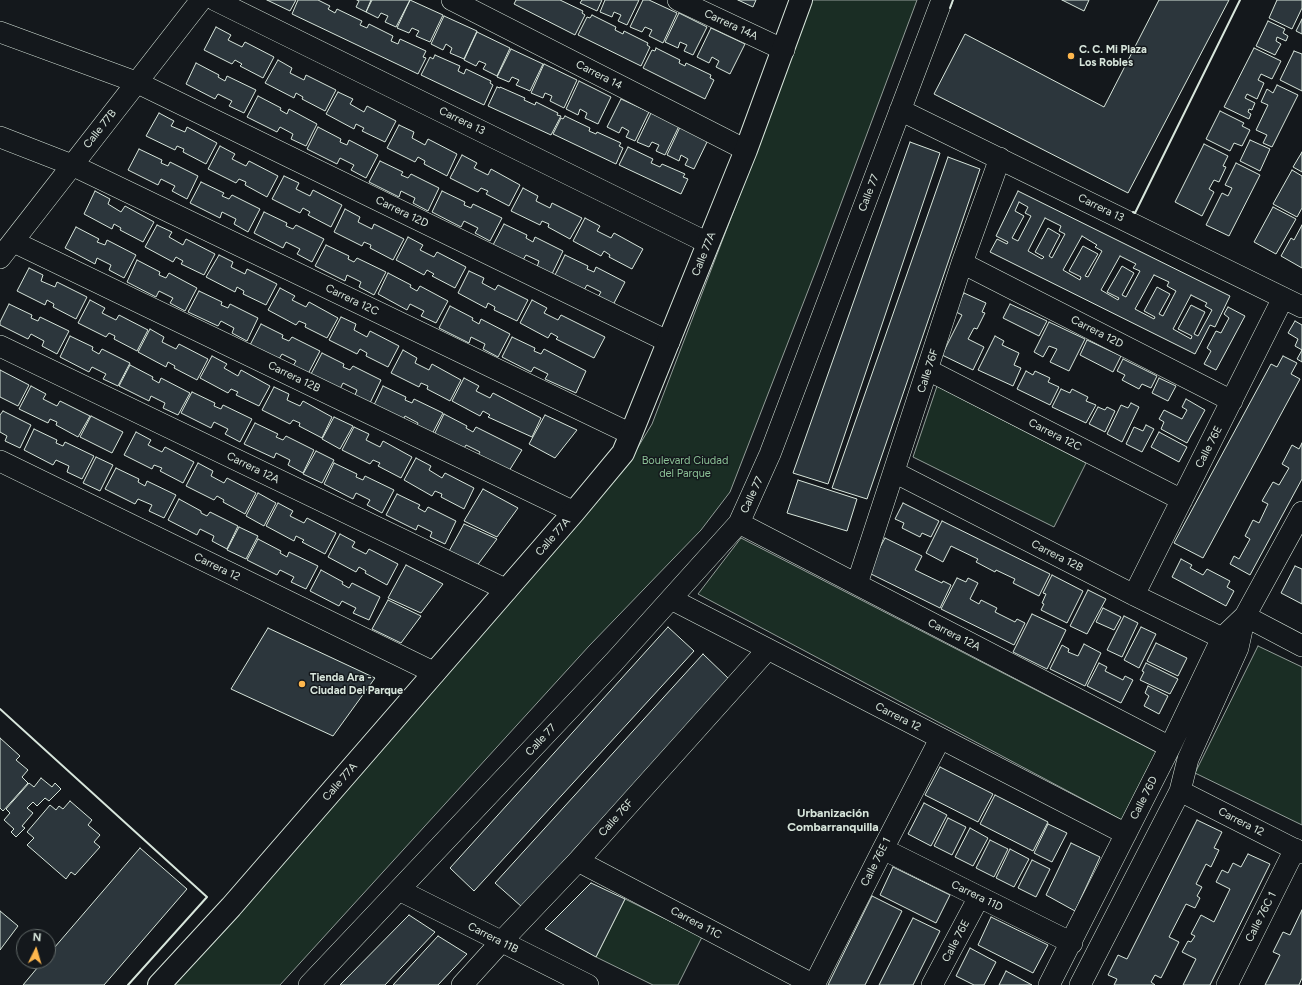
<!DOCTYPE html>
<html>
<head>
<meta charset="utf-8">
<style>
  body { margin:0 }
  #map { position:relative; width:1302px; height:985px; overflow:hidden; background:#14181c; font-family:Figtree,sans-serif }
  canvas { display:block }
  .north { position:absolute; left:16px; top:929px; width:40px; height:40px; box-sizing:border-box; background:#14181c; border:1px solid #626a69; border-radius:50%; rotate:5deg; font-size:11px; font-weight:700; line-height:16px; text-align:center; color:#d8e6dc }
  .north::after { content:''; display:block; margin:auto; width:14px; height:18px; background:#ffb74d; clip-path:polygon(50% 0,100% 100%,50% 72%,0 100%) }
</style>
</head>
<body>
<div id="map">
<canvas width="1302" height="985"></canvas>
<div class="north">N</div>
</div>
<script>
const ctx = document.querySelector('canvas').getContext('2d');
ctx.lineJoin = 'round';
function fill(path, color) {
  ctx.fillStyle = color;
  ctx.fill(path, 'evenodd');
}
function toPath(rows) {
  const path = new Path2D();
  for (const r of rows) {
    path.moveTo(r[0], r[1]);
    for (let i = 2; i < r.length; i += 2) path.lineTo(r[i], r[i + 1]);
  }
  return path;
}
function trace(path, color, width, dash) {
  ctx.strokeStyle = color;
  ctx.lineWidth = width;
  ctx.lineCap = dash ? 'butt' : 'round';
  ctx.setLineDash(dash || []);
  ctx.stroke(path);
}
function label(font, color, halo, rows, align = 'center') {
  ctx.font = font + ' Figtree,sans-serif';
  ctx.lineWidth = 3;
  ctx.setLineDash([]);
  ctx.textBaseline = 'middle';
  ctx.strokeStyle = halo;
  ctx.fillStyle = color;
  for (const [text, x, y, turn = 0] of rows) {
    ctx.save();
    ctx.translate(x, y);
    ctx.rotate((+turn || 0) * Math.PI / 180);
    ctx.textAlign = isNaN(turn) ? turn : align;
    if (halo) ctx.strokeText(text, 0, 0);
    ctx.fillText(text, 0, 0);
    ctx.restore();
  }
}
const green = toPath([
  [811,0,917,0,818,265,730,492,701,530,589,646,280,985,175,985,629,462,652,424,744,184,811,0],
  [937,386,1086,463,1054,527,913,457,937,386],
  [741,538,1158,753,1122,820,698,594,741,538],
  [1258,646,1302,667,1302,825,1195,773,1258,646],
  [625,899,702,937,678,985,653,985,596,957,625,899]
]);
const building = toPath([
  [267,0,296,0,290,11,267,0],
  [298,0,318,0,330,6,328,9,335,13,337,9,362,21,360,25,367,28,369,24,393,36,391,41,398,44,400,39,426,51,423,57,426,58,418,74,292,14,298,0],
  [357,0,371,0,366,12,356,7,359,1,357,0],
  [372,0,410,0,396,27,385,22,388,16,381,13,378,18,366,12,372,0],
  [410,0,443,15,430,42,416,36,419,31,412,28,409,33,397,28,410,0],
  [516,0,560,0,583,11,582,13,585,15,575,35,514,4,516,0],
  [582,0,602,0,597,11,580,3,582,0],
  [605,0,639,0,627,25,618,21,621,15,614,12,612,17,600,12,605,0],
  [643,0,649,0,677,13,663,43,649,36,652,30,645,27,642,32,630,27,643,0],
  [738,0,756,0,753,7,738,0],
  [1062,0,1089,0,1084,11,1062,0],
  [1159,0,1229,0,1128,193,934,94,965,34,1104,107,1159,0],
  [1277,0,1302,0,1302,8,1292,29,1269,18,1277,0],
  [679,13,707,27,693,55,684,51,687,45,680,42,678,48,665,42,679,13],
  [592,15,616,27,615,30,623,34,624,31,648,43,647,45,650,47,641,66,578,35,587,17,590,18,592,15],
  [444,16,477,31,464,59,450,53,452,48,446,44,443,50,431,44,444,16],
  [1302,19,1302,34,1296,31,1302,19],
  [1268,21,1285,29,1283,33,1288,36,1286,41,1277,37,1276,41,1281,44,1275,55,1256,46,1268,21],
  [216,27,231,35,228,40,242,47,245,42,274,57,263,78,240,66,242,64,235,60,232,64,204,50,216,27],
  [711,28,745,44,730,74,716,67,719,61,712,57,709,63,697,57,711,28],
  [477,32,510,48,497,76,483,69,486,64,479,61,476,66,464,60,477,32],
  [656,48,680,60,679,63,685,66,686,63,711,75,710,78,714,80,705,99,643,68,652,50,655,51,656,48],
  [1254,48,1281,61,1272,79,1261,74,1258,80,1264,83,1257,99,1247,94,1245,98,1255,103,1252,110,1249,109,1248,112,1251,114,1249,119,1224,107,1254,48],
  [511,49,543,64,530,91,516,85,519,80,512,77,509,82,497,77,511,49],
  [1294,51,1302,54,1302,91,1280,80,1294,51],
  [435,55,460,66,458,71,464,74,466,69,491,81,490,83,493,85,484,105,421,75,430,57,433,59,435,55],
  [278,60,292,68,290,73,304,80,306,75,336,90,325,111,302,99,303,97,296,93,294,98,265,83,278,60],
  [196,63,219,75,218,77,225,81,227,76,256,90,244,113,229,106,232,101,218,94,215,99,186,84,196,63],
  [544,64,577,80,564,108,550,101,552,96,545,93,543,98,531,93,544,64],
  [579,81,611,97,598,124,585,118,587,113,580,109,578,115,566,109,579,81],
  [1277,85,1298,95,1272,147,1263,143,1267,135,1256,130,1268,105,1261,102,1267,89,1273,93,1277,85],
  [497,87,500,88,500,87,525,98,524,100,535,105,536,102,558,113,557,115,561,116,551,135,488,106,497,87],
  [338,92,353,99,350,104,364,112,367,106,396,121,385,142,362,131,364,128,356,124,354,129,326,114,338,92],
  [258,96,281,108,280,110,287,114,289,109,317,124,306,146,291,139,293,134,280,127,277,132,247,117,258,96],
  [621,99,649,112,635,141,626,137,629,131,622,127,619,133,607,127,621,99],
  [1220,111,1244,123,1242,126,1250,130,1242,146,1234,143,1230,151,1206,139,1220,111],
  [159,113,174,121,171,126,185,132,187,127,217,143,206,164,183,152,184,149,177,146,175,150,146,136,159,113],
  [651,113,679,126,665,155,656,151,659,145,652,142,649,147,637,142,651,113],
  [565,116,590,128,589,131,596,134,597,132,621,143,619,146,623,148,616,164,553,134,561,118,563,119,565,116],
  [399,125,414,132,412,138,425,145,428,139,457,154,447,176,424,164,425,161,418,157,415,162,387,148,399,125],
  [318,127,341,139,340,142,347,145,349,140,378,155,366,178,351,170,354,165,340,158,337,164,307,149,318,127],
  [680,127,708,140,694,169,685,165,688,159,681,155,679,161,667,155,680,127],
  [1250,140,1270,149,1260,171,1240,161,1250,140],
  [910,142,940,153,828,484,793,473,910,142],
  [1204,144,1228,156,1223,166,1226,167,1219,182,1214,180,1209,189,1214,192,1202,216,1175,202,1204,144],
  [220,146,235,154,232,159,246,166,249,161,278,176,267,197,245,185,246,182,239,179,236,183,208,169,220,146],
  [628,147,653,159,651,163,660,167,662,164,685,174,683,177,688,179,681,194,619,165,628,147],
  [139,149,162,160,161,163,168,166,170,162,198,176,187,199,172,191,175,186,161,179,158,185,128,170,139,149],
  [1302,152,1302,172,1293,167,1302,152],
  [462,155,477,163,474,168,488,175,491,169,520,185,509,206,486,194,488,191,481,188,478,192,450,178,462,155],
  [948,157,980,169,867,499,832,488,948,157],
  [380,161,403,172,401,175,408,178,411,174,439,188,428,211,413,203,415,198,401,191,399,197,369,182,380,161],
  [1236,163,1260,175,1229,236,1206,225,1222,193,1228,196,1232,188,1225,185,1236,163],
  [1292,170,1302,176,1302,208,1297,217,1273,204,1292,170],
  [284,176,299,183,296,189,310,196,313,190,342,205,331,227,308,215,310,212,303,208,300,213,272,199,284,176],
  [201,182,224,193,222,196,229,199,232,195,260,209,248,232,234,224,236,219,222,212,220,218,190,203,201,182],
  [523,188,538,196,536,201,550,208,552,203,582,218,570,239,548,227,549,224,542,221,540,225,511,211,523,188],
  [95,191,110,199,108,204,121,212,125,206,154,222,143,242,120,230,121,228,114,224,112,229,84,214,95,191],
  [442,191,465,202,464,205,471,208,473,204,502,218,490,241,475,233,478,228,464,221,461,227,432,212,442,191],
  [1018,191,1230,296,1215,327,1210,325,1195,354,990,252,997,239,1007,244,1008,242,996,236,1018,191],
  [1019,202,1028,207,1025,213,1031,216,1018,241,1012,238,1024,216,1015,211,1019,202],
  [1045,218,1061,226,1059,231,1065,234,1052,258,1049,256,1060,235,1048,228,1035,252,1044,257,1042,259,1028,251,1045,218],
  [1082,236,1097,245,1095,247,1102,251,1088,277,1085,276,1098,254,1083,246,1069,271,1081,277,1080,280,1063,270,1082,236],
  [1120,256,1136,264,1133,268,1140,271,1126,297,1122,295,1134,273,1122,266,1107,292,1119,298,1118,300,1101,290,1120,256],
  [1154,275,1169,282,1167,286,1176,291,1163,316,1159,314,1170,294,1157,287,1144,311,1155,317,1154,319,1135,309,1154,275],
  [1191,295,1207,303,1205,306,1212,310,1198,336,1194,334,1205,312,1191,305,1178,329,1192,336,1191,339,1173,329,1191,295],
  [1273,207,1296,219,1276,254,1254,242,1273,207],
  [345,209,360,217,358,222,372,229,374,224,404,239,393,260,370,248,371,245,364,242,362,246,334,232,345,209],
  [264,212,287,223,286,226,293,229,296,225,324,239,312,262,297,254,300,249,286,242,283,248,254,233,264,212],
  [585,218,600,226,597,231,611,238,614,233,643,249,632,269,609,257,610,255,604,251,601,256,573,241,585,218],
  [504,224,527,235,526,238,533,242,535,237,563,251,552,274,537,267,539,261,526,255,523,260,493,245,504,224],
  [157,225,172,232,169,237,183,245,186,239,215,254,204,275,181,264,183,261,176,257,173,262,145,247,157,225],
  [1302,225,1302,268,1281,256,1291,238,1294,240,1302,225],
  [76,227,99,239,97,242,105,245,107,240,136,255,124,278,109,270,111,265,97,258,95,264,65,248,76,227],
  [408,237,423,245,420,250,434,257,437,252,466,267,455,288,432,276,434,274,427,270,424,275,396,260,408,237],
  [326,245,349,256,348,259,354,262,357,258,386,272,374,295,359,287,361,282,347,275,345,281,315,266,326,245],
  [219,255,233,262,231,267,245,274,247,269,277,284,266,305,243,294,244,291,237,287,235,292,206,277,219,255],
  [565,255,588,266,587,269,594,272,596,267,625,282,613,305,598,297,601,292,587,285,584,290,555,275,565,255],
  [137,260,160,272,159,275,166,278,169,273,197,288,185,311,170,303,173,298,159,291,156,297,127,282,137,260],
  [29,268,43,275,41,281,55,287,57,282,87,297,76,319,53,307,54,304,47,300,45,305,17,291,29,268],
  [469,271,484,278,482,283,495,290,498,285,528,300,517,321,494,310,495,307,488,303,486,308,458,293,469,271],
  [388,273,411,285,410,287,417,291,420,286,448,301,436,323,421,316,424,311,410,304,407,310,378,294,388,273],
  [280,288,295,296,292,300,306,307,309,302,338,318,327,338,305,327,306,324,299,321,296,325,268,310,280,288],
  [199,291,222,302,221,305,228,308,230,304,258,318,247,341,232,333,234,328,221,321,218,326,188,312,199,291],
  [964,293,986,303,982,312,985,313,977,329,974,328,968,339,984,347,973,370,942,355,962,315,954,311,964,293],
  [90,300,105,308,102,313,116,320,119,315,148,330,137,351,114,339,115,336,109,333,106,337,78,323,90,300],
  [532,300,547,308,544,313,558,320,561,315,605,337,594,358,556,339,558,337,551,333,548,338,520,323,532,300],
  [9,304,32,315,31,318,38,321,40,317,69,331,57,354,42,346,44,341,31,334,28,339,0,325,0,322,9,304],
  [1010,304,1047,321,1039,336,1003,318,1010,304],
  [450,306,473,318,472,320,479,324,481,319,510,334,498,357,483,349,485,344,471,337,469,343,439,328,450,306],
  [1228,307,1245,316,1216,370,1204,364,1211,351,1207,348,1216,331,1221,333,1229,318,1224,314,1228,307],
  [341,317,356,324,354,330,367,337,370,331,399,346,388,367,366,356,367,353,360,349,357,354,329,340,341,317],
  [1295,321,1302,325,1302,362,1297,359,1302,350,1295,346,1298,339,1288,333,1295,321],
  [1049,322,1085,339,1069,371,1050,362,1057,349,1049,346,1043,357,1034,352,1049,322],
  [261,324,283,335,282,338,289,341,292,337,320,351,308,374,293,366,296,361,282,354,279,359,250,345,261,324],
  [150,329,164,337,162,342,176,349,179,344,208,359,197,380,174,368,175,366,168,362,166,367,138,352,150,329],
  [70,336,93,347,92,350,99,354,102,349,130,363,118,386,103,379,106,374,92,367,89,372,60,357,70,336],
  [995,336,1004,341,1002,345,1019,353,1014,365,1021,368,1013,386,978,370,995,336],
  [512,337,535,348,534,351,541,354,544,349,586,371,576,393,545,379,548,374,534,367,531,372,502,357,512,337],
  [1087,340,1121,356,1113,372,1080,355,1087,340],
  [403,350,417,358,415,363,429,370,432,364,461,380,450,401,427,389,428,386,421,383,419,387,391,373,403,350],
  [322,353,344,364,343,367,350,370,353,366,381,380,370,403,355,395,357,390,343,383,340,389,311,374,322,353],
  [212,356,227,364,224,368,238,376,241,370,270,386,259,406,236,395,238,392,231,389,228,393,200,378,212,356],
  [1283,356,1297,363,1291,374,1300,379,1203,558,1174,543,1271,364,1277,367,1283,356],
  [1123,359,1157,376,1151,388,1142,384,1139,389,1122,380,1125,375,1117,371,1123,359],
  [130,365,153,377,152,379,159,383,161,378,190,393,178,415,163,408,165,403,151,396,149,401,119,386,130,365],
  [0,370,29,385,18,406,0,397,0,370],
  [1026,371,1033,375,1035,371,1050,378,1048,382,1059,387,1050,405,1017,389,1026,371],
  [464,378,479,386,476,391,490,398,493,393,541,418,532,437,488,417,490,415,483,411,480,416,452,401,464,378],
  [1159,378,1176,386,1168,401,1152,393,1159,378],
  [31,386,46,394,43,399,57,406,60,401,90,416,78,437,56,425,57,422,50,419,48,423,19,409,31,386],
  [383,386,406,397,405,400,412,403,414,399,443,413,431,436,416,428,418,423,405,416,402,422,373,407,383,386],
  [274,387,289,394,287,400,300,406,303,401,332,417,322,438,299,426,300,423,293,420,290,424,262,410,274,387],
  [1061,389,1070,393,1072,389,1088,397,1086,401,1096,405,1086,423,1052,407,1061,389],
  [192,392,215,403,214,406,221,409,223,405,252,419,240,442,225,434,228,429,214,422,211,428,181,413,192,392],
  [1186,399,1205,410,1187,443,1161,429,1164,422,1159,419,1164,410,1182,419,1187,410,1182,407,1186,399],
  [1131,403,1139,407,1122,442,1107,434,1121,405,1128,408,1131,403],
  [1098,407,1105,410,1107,407,1115,411,1105,432,1089,424,1098,407],
  [3,411,31,425,20,448,5,441,7,436,0,432,0,415,3,411],
  [444,414,467,426,466,428,473,432,476,427,522,450,509,471,477,457,480,452,466,445,463,450,434,435,444,414],
  [545,415,577,430,555,458,529,444,545,415],
  [91,416,123,432,112,453,80,437,91,416],
  [334,417,353,426,340,449,322,439,334,417],
  [255,423,278,434,276,437,283,440,286,436,314,450,303,473,288,465,290,460,276,453,274,458,244,444,255,423],
  [1146,425,1154,429,1142,452,1126,444,1134,427,1143,431,1146,425],
  [354,427,369,434,366,440,380,447,383,441,412,457,401,478,378,466,380,463,373,460,370,464,342,450,354,427],
  [34,429,57,440,56,443,63,446,65,442,94,456,82,479,67,472,69,466,56,460,53,465,24,450,34,429],
  [136,432,151,440,148,445,162,452,165,447,194,462,183,483,160,471,162,468,154,465,152,469,124,455,136,432],
  [1159,432,1187,447,1179,462,1151,447,1159,432],
  [1302,443,1302,479,1250,575,1230,564,1234,556,1239,559,1250,539,1245,536,1253,520,1259,523,1268,504,1262,501,1273,482,1279,485,1289,468,1282,464,1292,445,1299,449,1302,443],
  [316,451,334,460,322,483,303,474,316,451],
  [96,457,113,465,100,491,83,483,96,457],
  [416,458,431,466,429,470,442,478,445,473,474,488,464,509,441,497,442,494,435,491,432,496,404,480,416,458],
  [198,463,213,471,211,476,224,483,227,478,256,493,245,514,223,502,224,500,217,496,214,500,186,486,198,463],
  [334,463,357,474,356,477,363,480,365,476,394,490,382,513,367,505,370,500,356,493,353,499,324,484,334,463],
  [116,468,139,479,138,482,145,486,147,481,176,495,164,518,149,511,152,505,138,499,135,504,105,489,116,468],
  [798,480,857,499,847,531,787,513,798,480],
  [483,489,518,508,497,537,464,521,483,489],
  [258,493,276,503,264,526,246,516,258,493],
  [397,494,420,505,418,508,425,512,428,507,456,521,445,544,430,537,432,532,418,525,416,530,386,515,397,494],
  [179,499,201,511,201,513,207,516,210,512,238,526,227,549,212,541,214,536,200,529,197,535,168,520,179,499],
  [278,503,293,511,290,516,304,523,307,518,336,533,325,554,302,542,304,540,296,536,294,541,266,526,278,503],
  [903,503,939,521,931,537,922,533,920,537,902,528,904,523,895,519,903,503],
  [942,521,1050,574,1039,596,1013,583,1015,579,996,570,995,572,976,562,978,559,951,546,943,562,926,553,942,521],
  [464,524,497,539,476,567,448,553,464,524],
  [239,527,258,536,246,559,227,550,239,527],
  [340,534,355,542,352,547,366,554,369,549,398,564,387,585,365,573,366,571,359,567,356,572,328,557,340,534],
  [885,538,922,556,915,570,942,583,943,581,951,585,940,608,867,572,885,538],
  [258,539,281,551,280,553,287,557,289,552,318,566,306,589,291,582,294,577,280,570,277,575,247,560,258,539],
  [1181,559,1192,565,1190,568,1203,575,1207,569,1230,581,1227,587,1234,591,1226,606,1172,577,1181,559],
  [406,565,443,584,421,613,388,598,406,565],
  [1295,566,1302,569,1302,604,1281,593,1295,566],
  [321,570,343,582,342,584,349,588,352,583,380,597,369,620,353,613,356,608,342,601,339,606,310,591,321,570],
  [1052,575,1083,591,1067,623,1041,610,1044,604,1042,603,1046,594,1043,593,1052,575],
  [957,578,966,582,968,578,978,583,970,599,979,604,981,600,997,608,995,612,1015,622,1017,619,1025,623,1014,645,941,609,957,578],
  [1088,590,1106,599,1087,634,1070,626,1088,590],
  [388,600,421,616,401,643,372,629,388,600],
  [1103,608,1121,617,1114,630,1096,622,1103,608],
  [1032,614,1066,630,1047,669,1013,652,1032,614],
  [1124,616,1138,623,1122,657,1107,650,1124,616],
  [668,627,694,651,474,891,450,868,668,627],
  [1141,627,1156,634,1139,668,1124,660,1141,627],
  [268,628,375,678,333,736,231,689,268,628],
  [1156,643,1187,658,1178,676,1147,661,1156,643],
  [1084,644,1101,653,1085,686,1050,669,1062,645,1069,649,1068,652,1078,656,1084,644],
  [703,654,729,679,522,907,495,883,703,654],
  [1099,663,1107,667,1105,671,1123,680,1125,676,1133,680,1121,703,1087,686,1099,663],
  [1146,663,1178,679,1170,694,1140,680,1144,672,1142,671,1146,663],
  [1148,686,1168,696,1159,714,1144,706,1149,696,1145,693,1148,686],
  [0,738,20,756,16,760,28,770,22,777,28,783,3,811,0,808,0,738],
  [940,767,993,794,978,822,925,795,940,767],
  [41,778,52,787,55,783,61,789,49,801,45,798,37,806,33,802,27,808,33,813,22,826,25,828,16,837,11,832,14,829,4,820,10,813,6,809,29,783,34,787,41,778],
  [995,795,1048,822,1033,851,980,824,995,795],
  [70,801,92,820,88,825,100,835,94,842,100,847,75,875,71,872,66,879,27,845,34,838,27,832,50,805,56,810,59,806,63,809,70,801],
  [924,803,947,815,931,846,908,834,924,803],
  [948,818,966,827,952,855,934,846,948,818],
  [1197,820,1222,832,1214,848,1219,850,1211,867,1206,864,1196,884,1202,887,1197,896,1200,898,1195,908,1186,904,1169,937,1179,942,1161,978,1155,975,1151,982,1155,985,1114,985,1117,979,1108,975,1118,955,1127,959,1197,820],
  [1048,824,1067,833,1052,862,1034,853,1048,824],
  [970,828,988,838,973,866,955,857,970,828],
  [990,840,1008,849,994,877,976,868,990,840],
  [1071,843,1100,857,1075,911,1046,895,1071,843],
  [140,848,187,889,104,985,23,985,43,961,48,961,48,955,140,848],
  [1010,849,1029,859,1014,887,996,878,1010,849],
  [1248,854,1270,864,1210,985,1183,985,1196,959,1182,952,1188,941,1191,942,1195,936,1191,934,1201,915,1214,922,1230,889,1216,882,1222,870,1228,873,1233,863,1241,867,1248,854],
  [1032,860,1050,869,1036,897,1018,888,1032,860],
  [893,867,950,895,936,923,880,895,893,867],
  [591,883,625,899,596,957,545,929,591,883],
  [872,896,902,911,865,985,828,985,872,896],
  [1302,910,1302,978,1299,985,1265,985,1280,955,1273,952,1283,932,1290,935,1302,910],
  [0,911,18,926,0,950,0,911],
  [409,915,435,932,385,985,340,985,409,915],
  [991,917,1048,945,1033,973,978,945,991,917],
  [913,918,940,931,913,985,879,985,913,918],
  [438,936,467,954,438,985,393,985,438,936],
  [970,948,996,962,984,985,974,985,956,976,970,948],
  [1006,971,1032,985,999,985,1006,971]
]);
const street = toPath([
  [215,0,708,243],
  [452,0,746,150],
  [678,0,784,50],
  [0,32,136,82,669,342],
  [900,110,1302,307],
  [0,137,72,165,631,434],
  [14,242,574,512],
  [0,258,201,0],
  [962,263,1232,401],
  [0,346,507,590],
  [928,370,1182,500],
  [0,461,435,673],
  [894,472,1134,595,1222,638],
  [739,523,1170,747],
  [857,584,962,263,1000,158],
  [1134,595,1283,298],
  [671,599,1126,834],
  [1245,616,1302,646],
  [1180,791,1302,853],
  [883,849,1072,943],
  [578,861,814,985],
  [399,890,588,985],
  [309,985,614,662,739,523,770,454,942,0],
  [462,985,501,942,578,861,768,649],
  [814,985,883,849,940,739],
  [932,985,979,897],
  [1049,985,1170,747,1222,638,1245,616],
  [1080,985,1180,791,1188,759,1238,648,1245,616,1302,512],
  [1227,985,1295,849]
]);
const secondary = toPath([
  [159,985,231,907,574,512,623,453,631,434,746,150,801,0]
]);
const wall = toPath([
  [950,8,953,0],
  [1133,212,1135,213,1240,0],
  [0,709,207,897,128,985]
]);
const markers = [
  [1071,56,4,"#ffb74d"],
  [302,684,4,"#ffb74d"]
];
const streetNames = [
  ["Carrera 14A",731,25,25],
  ["Carrera 14",599,75,27],
  ["Carrera 13",462,121,26],
  ["Calle 77B",100,129,-52],
  ["Calle 77",869,193,-69],
  ["Carrera 13",1101,208,26],
  ["Carrera 12D",402,212,26],
  ["Calle 77A",704,254,-68],
  ["Carrera 12C",352,300,26],
  ["Carrera 12D",1097,332,27],
  ["Calle 76F",928,371,-72],
  ["Carrera 12B",294,377,26],
  ["Carrera 12C",1055,435,27],
  ["Calle 76E",1209,447,-63],
  ["Carrera 12A",253,468,26],
  ["Calle 77",752,495,-65],
  ["Calle 77A",553,537,-49],
  ["Carrera 12B",1057,556,27],
  ["Carrera 12",217,567,26],
  ["Carrera 12A",954,635,27],
  ["Carrera 12",898,717,27],
  ["Calle 77",541,740,-47],
  ["Calle 77A",340,782,-49],
  ["Calle 76D",1144,798,-63],
  ["Calle 76F",616,818,-48],
  ["Carrera 12",1241,822,27],
  ["Calle 76E 1",876,862,-63],
  ["Carrera 11D",977,896,26],
  ["Calle 76C 1",1261,917,-63],
  ["Carrera 11C",696,923,28],
  ["Carrera 11B",493,938,27],
  ["Calle 76E",956,941,-62]
];
const poiNames = [
  ["C. C. Mi Plaza",1079,50],
  ["Los Robles",1079,63],
  ["Tienda Ara -",310,678],
  ["Ciudad Del Parque",310,691]
];
const parkNames = [
  ["Boulevard Ciudad",685,461],
  ["del Parque",685,474]
];
const neighbourhoodNames = [
  ["Urbanización",833,813],
  ["Combarranquilla",833,827]
];
fill(green, '#1a2d24');
trace(green, '#939e99', 1);
fill(building, '#2c363c');
trace(building, '#d8e6dc', 1);
trace(street, '#d8e6dc', 22);
trace(secondary, '#d8e6dc', 24);
trace(street, '#14181c', 21);
trace(secondary, '#14181c', 22);
trace(wall, '#d8e6dc', 2);
for (const [x, y, r, color] of markers) {
  const dot = new Path2D();
  dot.arc(x, y, r, 0, 2 * Math.PI);
  ctx.fillStyle = color;
  ctx.fill(dot);
  trace(dot, '#14181c', 1.5);
}
label('11px', '#d8e6dc', '#14181c', streetNames);
label('bold 11px', '#d8e6dc', '#14181c', poiNames, 'left');
label('11px', '#8ac095', '#14181c', parkNames);
label('bold 12px', '#d8e6dc', '#14181c', neighbourhoodNames);
</script>
</body>
</html>
